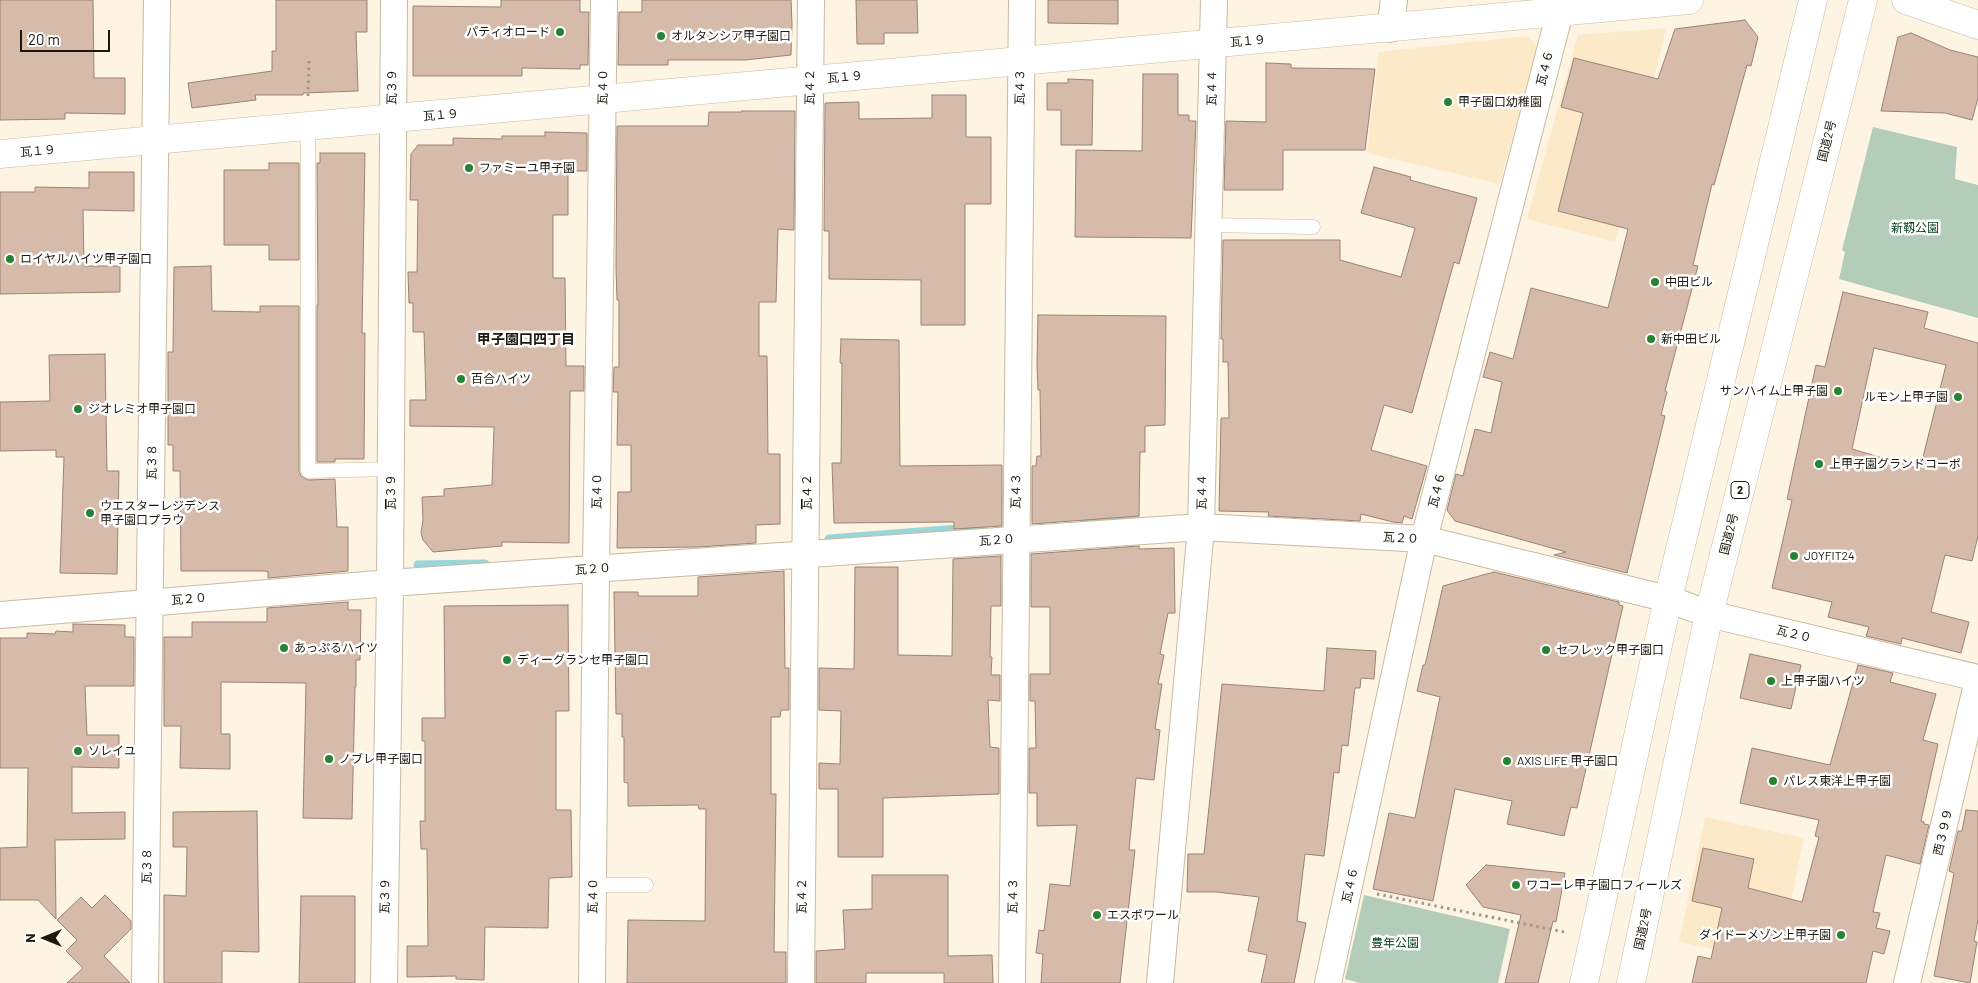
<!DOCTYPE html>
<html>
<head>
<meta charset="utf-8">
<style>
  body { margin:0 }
  #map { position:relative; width:1978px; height:983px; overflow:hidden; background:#fdf4e3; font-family:Barlow,sans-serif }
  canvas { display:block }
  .north { position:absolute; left:20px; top:913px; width:50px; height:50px; -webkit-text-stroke:4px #fff; paint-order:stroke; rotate:270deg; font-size:14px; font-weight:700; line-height:20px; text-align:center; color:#1d180e }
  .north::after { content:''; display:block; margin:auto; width:18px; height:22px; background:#1d180e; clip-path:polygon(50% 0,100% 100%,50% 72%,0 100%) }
  .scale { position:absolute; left:20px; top:30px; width:90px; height:22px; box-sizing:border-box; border:2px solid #1d180e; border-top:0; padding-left:6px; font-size:15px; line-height:18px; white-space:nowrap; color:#1d180e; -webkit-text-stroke:4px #fff; paint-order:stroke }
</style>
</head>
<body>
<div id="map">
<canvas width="1978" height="983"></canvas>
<div class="north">N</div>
<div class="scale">20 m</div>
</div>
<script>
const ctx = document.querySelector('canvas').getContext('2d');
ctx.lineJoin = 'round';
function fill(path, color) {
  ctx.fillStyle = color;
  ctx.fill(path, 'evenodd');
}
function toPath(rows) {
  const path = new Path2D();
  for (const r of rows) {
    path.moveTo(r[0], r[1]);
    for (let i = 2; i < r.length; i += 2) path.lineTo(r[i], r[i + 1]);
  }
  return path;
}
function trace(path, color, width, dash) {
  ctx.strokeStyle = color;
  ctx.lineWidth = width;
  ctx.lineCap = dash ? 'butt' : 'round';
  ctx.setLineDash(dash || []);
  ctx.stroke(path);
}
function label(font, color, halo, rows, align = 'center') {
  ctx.font = font + ' Barlow,"Noto Sans JP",sans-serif';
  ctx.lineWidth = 5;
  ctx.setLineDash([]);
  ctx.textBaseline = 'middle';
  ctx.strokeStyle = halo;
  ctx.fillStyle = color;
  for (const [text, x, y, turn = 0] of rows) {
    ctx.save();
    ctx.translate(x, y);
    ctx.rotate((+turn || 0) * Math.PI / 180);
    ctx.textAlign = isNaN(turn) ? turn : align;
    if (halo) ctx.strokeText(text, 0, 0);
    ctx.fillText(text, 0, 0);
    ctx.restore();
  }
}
const built = toPath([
  [1666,28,1615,242,1527,219,1578,35],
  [1527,36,1537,46,1500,184,1367,153,1379,52],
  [1705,817,1804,838,1778,962,1679,942]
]);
const green = toPath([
  [1873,127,1957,147,1955,179,1978,185,1978,318,1839,279,1845,252,1842,250],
  [1364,895,1510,929,1498,983,1360,983,1345,979]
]);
const stream = toPath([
  [1084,519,1136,519],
  [829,539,985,527],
  [418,565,485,564]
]);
const building = toPath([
  [0,0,93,0,94,78,125,78,125,114,65,113,65,119,0,120,0,0],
  [276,0,367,0,367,32,356,32,358,91,303,93,303,95,255,95,256,100,192,108,188,83,272,71,272,51,276,51,276,0],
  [501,0,580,0,580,12,589,12,588,65,580,65,580,69,522,68,522,76,413,76,413,6,501,7,501,0],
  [642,0,791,0,792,24,791,55,745,60,668,60,668,65,618,65,619,12,642,12,642,0],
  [856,0,917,0,918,33,884,33,884,44,857,44,856,0],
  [1048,0,1118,0,1118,24,1048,23,1048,0],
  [1745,20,1758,37,1751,66,1747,65,1714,185,1712,184,1693,265,1698,266,1665,391,1667,392,1661,415,1665,416,1627,573,1554,555,1566,552,1455,521,1447,510,1456,474,1463,476,1475,429,1491,433,1502,382,1483,377,1490,352,1513,359,1531,288,1608,308,1628,229,1558,211,1583,113,1561,107,1574,58,1658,79,1675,29,1745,20],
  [1911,33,1950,50,1978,57,1978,98,1972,120,1945,113,1881,111,1898,37,1911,33],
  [1266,63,1291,64,1291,68,1375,69,1365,150,1283,150,1283,190,1224,190,1226,121,1266,122,1266,63],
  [1143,74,1178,74,1178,115,1189,115,1189,121,1196,121,1191,238,1075,237,1076,150,1142,151,1143,74],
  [1068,79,1093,80,1092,145,1061,145,1061,110,1047,110,1047,83,1068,83,1068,79],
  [932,95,966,95,966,137,991,137,991,204,965,204,965,325,921,325,921,280,829,279,829,231,824,231,825,103,859,102,859,119,932,118,932,95],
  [742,111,795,111,794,230,778,229,776,302,759,302,759,356,767,356,768,454,780,454,780,524,756,525,756,543,699,547,617,548,618,492,631,492,631,445,617,445,618,392,613,392,614,367,619,367,619,300,617,300,616,268,617,126,708,126,709,112,742,112,742,111],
  [545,132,587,133,587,171,568,171,568,215,553,215,553,278,565,278,566,366,584,366,584,391,570,391,569,543,502,542,502,546,433,552,423,540,421,533,423,520,422,497,444,496,444,489,492,485,494,427,410,426,410,400,426,400,424,332,413,332,413,303,409,303,408,272,417,272,418,200,410,200,411,154,418,145,453,145,453,138,502,139,502,136,545,136,545,132],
  [320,153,365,153,362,333,365,333,364,459,335,459,335,462,317,462,317,305,318,305,317,163,320,163,320,153],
  [269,163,299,163,299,260,269,260,269,245,224,245,224,170,269,170,269,163],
  [1374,167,1411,177,1410,180,1477,198,1459,264,1454,262,1412,413,1384,405,1371,450,1427,466,1412,519,1404,516,1402,523,1393,522,1361,514,1360,521,1268,516,1269,512,1219,511,1221,418,1229,418,1228,362,1223,362,1223,339,1221,339,1223,240,1340,240,1340,260,1401,277,1415,228,1361,213,1374,167],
  [89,172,134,172,134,211,83,210,84,266,120,266,120,292,0,294,0,192,35,192,35,187,89,188,89,172],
  [211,266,212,311,260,312,260,306,299,306,299,471,301,476,308,480,335,479,337,527,348,527,348,571,268,578,268,572,265,571,181,571,180,471,173,471,173,445,168,445,168,352,173,352,174,267,211,266],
  [1843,292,1928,312,1924,328,1978,343,1978,536,1972,561,1945,555,1931,612,1969,622,1961,653,1902,638,1901,644,1866,636,1869,627,1828,617,1832,602,1772,588,1792,500,1787,499,1816,365,1825,367,1843,292],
  [1874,348,1946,365,1920,469,1852,449,1874,348],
  [1038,315,1166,316,1165,425,1145,426,1145,452,1140,452,1139,516,1032,524,1032,466,1036,466,1037,456,1041,456,1040,390,1038,390,1037,364,1038,315],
  [841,339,899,340,900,466,1002,465,1002,526,954,529,954,522,834,523,832,463,841,463,842,363,840,363,841,339],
  [105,354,107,471,119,471,117,574,60,573,64,457,56,457,56,450,0,451,0,402,50,401,49,355,105,354],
  [1139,546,1139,549,1174,548,1175,613,1168,613,1160,654,1164,655,1158,684,1162,684,1155,729,1160,730,1154,780,1136,778,1129,850,1135,850,1120,983,1041,983,1043,954,1036,953,1039,930,1044,931,1050,884,1070,886,1077,825,1037,826,1037,793,1029,793,1029,748,1036,748,1035,701,1030,701,1030,674,1050,674,1050,607,1031,607,1031,554,1139,546],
  [1001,556,1001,606,991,606,990,657,992,657,991,675,1000,675,1000,701,988,700,990,747,999,748,999,794,883,798,883,857,838,857,838,789,819,789,819,763,840,764,841,711,819,710,819,668,854,669,855,567,898,567,898,655,952,656,953,559,1001,556],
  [784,571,785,668,789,668,789,710,781,710,780,717,771,717,771,794,776,794,774,952,786,952,786,983,627,983,628,920,705,921,706,809,699,809,698,805,628,806,628,783,624,782,624,737,622,737,622,714,616,714,614,592,638,592,638,596,698,596,698,577,784,571],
  [1494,572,1619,602,1619,605,1623,606,1577,808,1571,807,1564,836,1507,824,1512,801,1455,789,1433,901,1373,889,1389,813,1415,818,1440,697,1417,691,1423,665,1425,665,1443,586,1494,572],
  [348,602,348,610,361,610,360,660,356,660,356,687,355,687,352,819,303,818,306,683,221,682,221,734,230,734,230,769,180,768,181,726,164,726,164,637,192,637,192,622,267,622,267,608,348,602],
  [568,605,569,711,556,711,556,810,571,810,572,877,549,878,548,928,485,927,484,980,456,979,456,976,407,977,407,946,428,946,427,849,421,849,420,821,425,821,425,741,422,741,422,718,445,718,444,606,568,605],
  [73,624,125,625,125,637,134,637,134,686,85,686,87,735,119,735,119,768,72,767,72,813,125,812,125,839,55,840,56,919,38,900,0,900,0,848,27,847,28,768,0,768,0,638,27,638,27,633,55,634,56,631,73,632,73,624],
  [1327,648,1376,651,1374,679,1361,678,1360,688,1355,688,1348,746,1342,745,1339,773,1334,772,1324,856,1305,854,1297,921,1306,923,1294,983,1261,983,1267,955,1248,951,1259,897,1217,892,1187,892,1188,854,1204,854,1222,684,1324,691,1327,648],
  [1750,654,1801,665,1791,709,1740,698,1750,654],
  [1858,665,1893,673,1890,682,1936,694,1923,740,1938,744,1921,821,1924,822,1924,824,1929,825,1920,864,1886,855,1873,912,1880,913,1876,928,1890,931,1884,954,1873,951,1866,983,1692,983,1698,956,1711,959,1722,908,1692,901,1703,848,1754,859,1748,888,1802,902,1819,837,1815,836,1819,820,1740,803,1752,748,1830,765,1858,665],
  [1966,810,1978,811,1978,920,1974,941,1977,942,1970,983,1934,976,1954,873,1949,871,1958,831,1962,831,1966,810],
  [257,811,259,952,222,951,222,983,164,983,164,895,186,896,187,847,173,847,173,812,257,811],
  [1486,865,1565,873,1556,922,1553,921,1538,983,1505,983,1521,915,1483,907,1466,885,1486,865],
  [872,875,948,875,948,956,992,955,993,983,944,983,944,973,866,973,866,983,816,983,816,951,845,949,843,910,872,909,872,875],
  [105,895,131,921,131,929,104,956,130,983,67,983,83,968,66,951,77,940,57,920,81,897,92,908,105,895],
  [301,896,355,896,355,983,299,983,301,896]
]);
const path = toPath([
  [308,96,309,57],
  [1377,894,1564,932]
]);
const service = toPath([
  [308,126,308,471,391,469],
  [1209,225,1313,227],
  [593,885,646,885]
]);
const minor = toPath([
  [1390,29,1394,0],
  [0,615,390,583,1201,527,1424,539,1668,599,1709,614,1978,678],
  [145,983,157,0],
  [384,983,390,583,394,0],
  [592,983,596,569,604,0],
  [801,983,811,0],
  [1012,983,1022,0],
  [1160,983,1201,527,1214,0],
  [1328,983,1424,539,1563,0],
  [1907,983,1978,680]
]);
const tertiary = toPath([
  [1906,0,1978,25],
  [0,154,1689,0]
]);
const trunk = toPath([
  [1584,983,1668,599,1813,0],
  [1631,983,1709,614,1863,0]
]);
const markers = [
  [560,32,5,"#268334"],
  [661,36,5,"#268334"],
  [1448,102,5,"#268334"],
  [469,168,5,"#268334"],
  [10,259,5,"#268334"],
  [1655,282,5,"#268334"],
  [1651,339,5,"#268334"],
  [461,379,5,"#268334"],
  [1838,391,5,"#268334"],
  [1958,397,5,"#268334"],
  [78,409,5,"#268334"],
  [1819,464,5,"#268334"],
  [90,513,5,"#268334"],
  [1794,556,5,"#268334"],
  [284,648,5,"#268334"],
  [1546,650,5,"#268334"],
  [507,660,5,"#268334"],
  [1771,681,5,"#268334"],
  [78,751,5,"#268334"],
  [329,759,5,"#268334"],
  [1507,761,5,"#268334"],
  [1773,781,5,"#268334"],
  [1516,885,5,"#268334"],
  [1097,915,5,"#268334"],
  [1841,935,5,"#268334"]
];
const shields = [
  [1740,490,18]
];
const shieldNames = [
  ["2",1740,490]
];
const poiNames = [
  ["パティオロード",550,32,"right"],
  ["オルタンシア甲子園口",671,36],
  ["甲子園口幼稚園",1458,102],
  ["ファミーユ甲子園",479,168],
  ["ロイヤルハイツ甲子園口",20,259],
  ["中田ビル",1665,282],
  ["新中田ビル",1661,339],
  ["百合ハイツ",471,379],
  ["サンハイム上甲子園",1828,391,"right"],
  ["ルモン上甲子園",1948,397,"right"],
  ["ジオレミオ甲子園口",88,409],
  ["上甲子園グランドコーポ",1829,464],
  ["ウエスターレジデンス",100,506],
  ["甲子園口プラウ",100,520],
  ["JOYFIT24",1804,556],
  ["あっぷるハイツ",294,648],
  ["セフレック甲子園口",1556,650],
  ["ディーグランセ甲子園口",517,660],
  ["上甲子園ハイツ",1781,681],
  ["ソレイユ",88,751],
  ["ノブレ甲子園口",339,759],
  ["AXIS LIFE 甲子園口",1517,761],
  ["パレス東洋上甲子園",1783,781],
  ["ワコーレ甲子園口フィールズ",1526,885],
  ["エスポワール",1107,915],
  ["ダイドーメゾン上甲子園",1831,935,"right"]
];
const streetNames = [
  ["瓦１９",1248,41,-5],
  ["瓦４６",1545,68,-76],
  ["瓦１９",845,77,-5],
  ["瓦３９",392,87,-89],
  ["瓦４０",603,87,-89],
  ["瓦４２",810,87,-89],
  ["瓦４３",1020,87,-89],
  ["瓦４４",1212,88,-89],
  ["瓦１９",441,115,-5],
  ["国道2号",1827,141,-76],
  ["瓦１９",38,151,-5],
  ["瓦３８",152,462,-89],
  ["瓦４６",1437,490,-76],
  ["瓦４０",597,491,-89],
  ["瓦４３",1016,491,-89],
  ["瓦３９",391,492,-90],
  ["瓦４２",807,492,-90],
  ["瓦４４",1202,492,-89],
  ["国道2号",1729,534,-76],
  ["瓦２０",1401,538,3],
  ["瓦２０",997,540,-4],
  ["瓦２０",593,569,-4],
  ["瓦２０",189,599,-5],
  ["瓦２０",1794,634,14],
  ["西３９９",1943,832,-77],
  ["瓦３８",147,866,-89],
  ["瓦４６",1350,885,-78],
  ["瓦３９",385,896,-89],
  ["瓦４０",593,896,-89],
  ["瓦４２",802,896,-89],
  ["瓦４３",1013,896,-89],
  ["国道2号",1643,929,-78]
];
const parkNames = [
  ["新靱公園",1915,228],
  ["豊年公園",1395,943]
];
const neighbourhoodNames = [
  ["甲子園口四丁目",526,339]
];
fill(built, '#fce9c7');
fill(green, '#b3cdba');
trace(stream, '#98d6d9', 9);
fill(building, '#d6baaa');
trace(building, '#9d8274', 1);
trace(service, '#c9bba1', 15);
trace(minor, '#c9bba1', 28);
trace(tertiary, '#c9bba1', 29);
trace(trunk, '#c9bba1', 29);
trace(path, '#a1998b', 3, [2.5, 4]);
trace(service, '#fff', 14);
trace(minor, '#fff', 26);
trace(tertiary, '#fff', 28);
trace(trunk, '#fff', 28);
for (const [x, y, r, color] of markers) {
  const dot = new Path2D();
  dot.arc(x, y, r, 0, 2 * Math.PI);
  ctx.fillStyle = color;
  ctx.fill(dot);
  trace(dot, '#fff', 2);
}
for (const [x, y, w] of shields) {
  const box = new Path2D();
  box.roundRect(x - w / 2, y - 8.5, w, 17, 4);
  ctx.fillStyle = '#fff';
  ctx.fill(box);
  trace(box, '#1d180e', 1);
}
label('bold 11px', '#1d180e', null, shieldNames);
label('12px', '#1d180e', '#fff', poiNames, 'left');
label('12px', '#1d180e', '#fff', streetNames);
label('12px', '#0f4225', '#fff', parkNames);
label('bold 14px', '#1d180e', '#fff', neighbourhoodNames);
</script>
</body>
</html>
